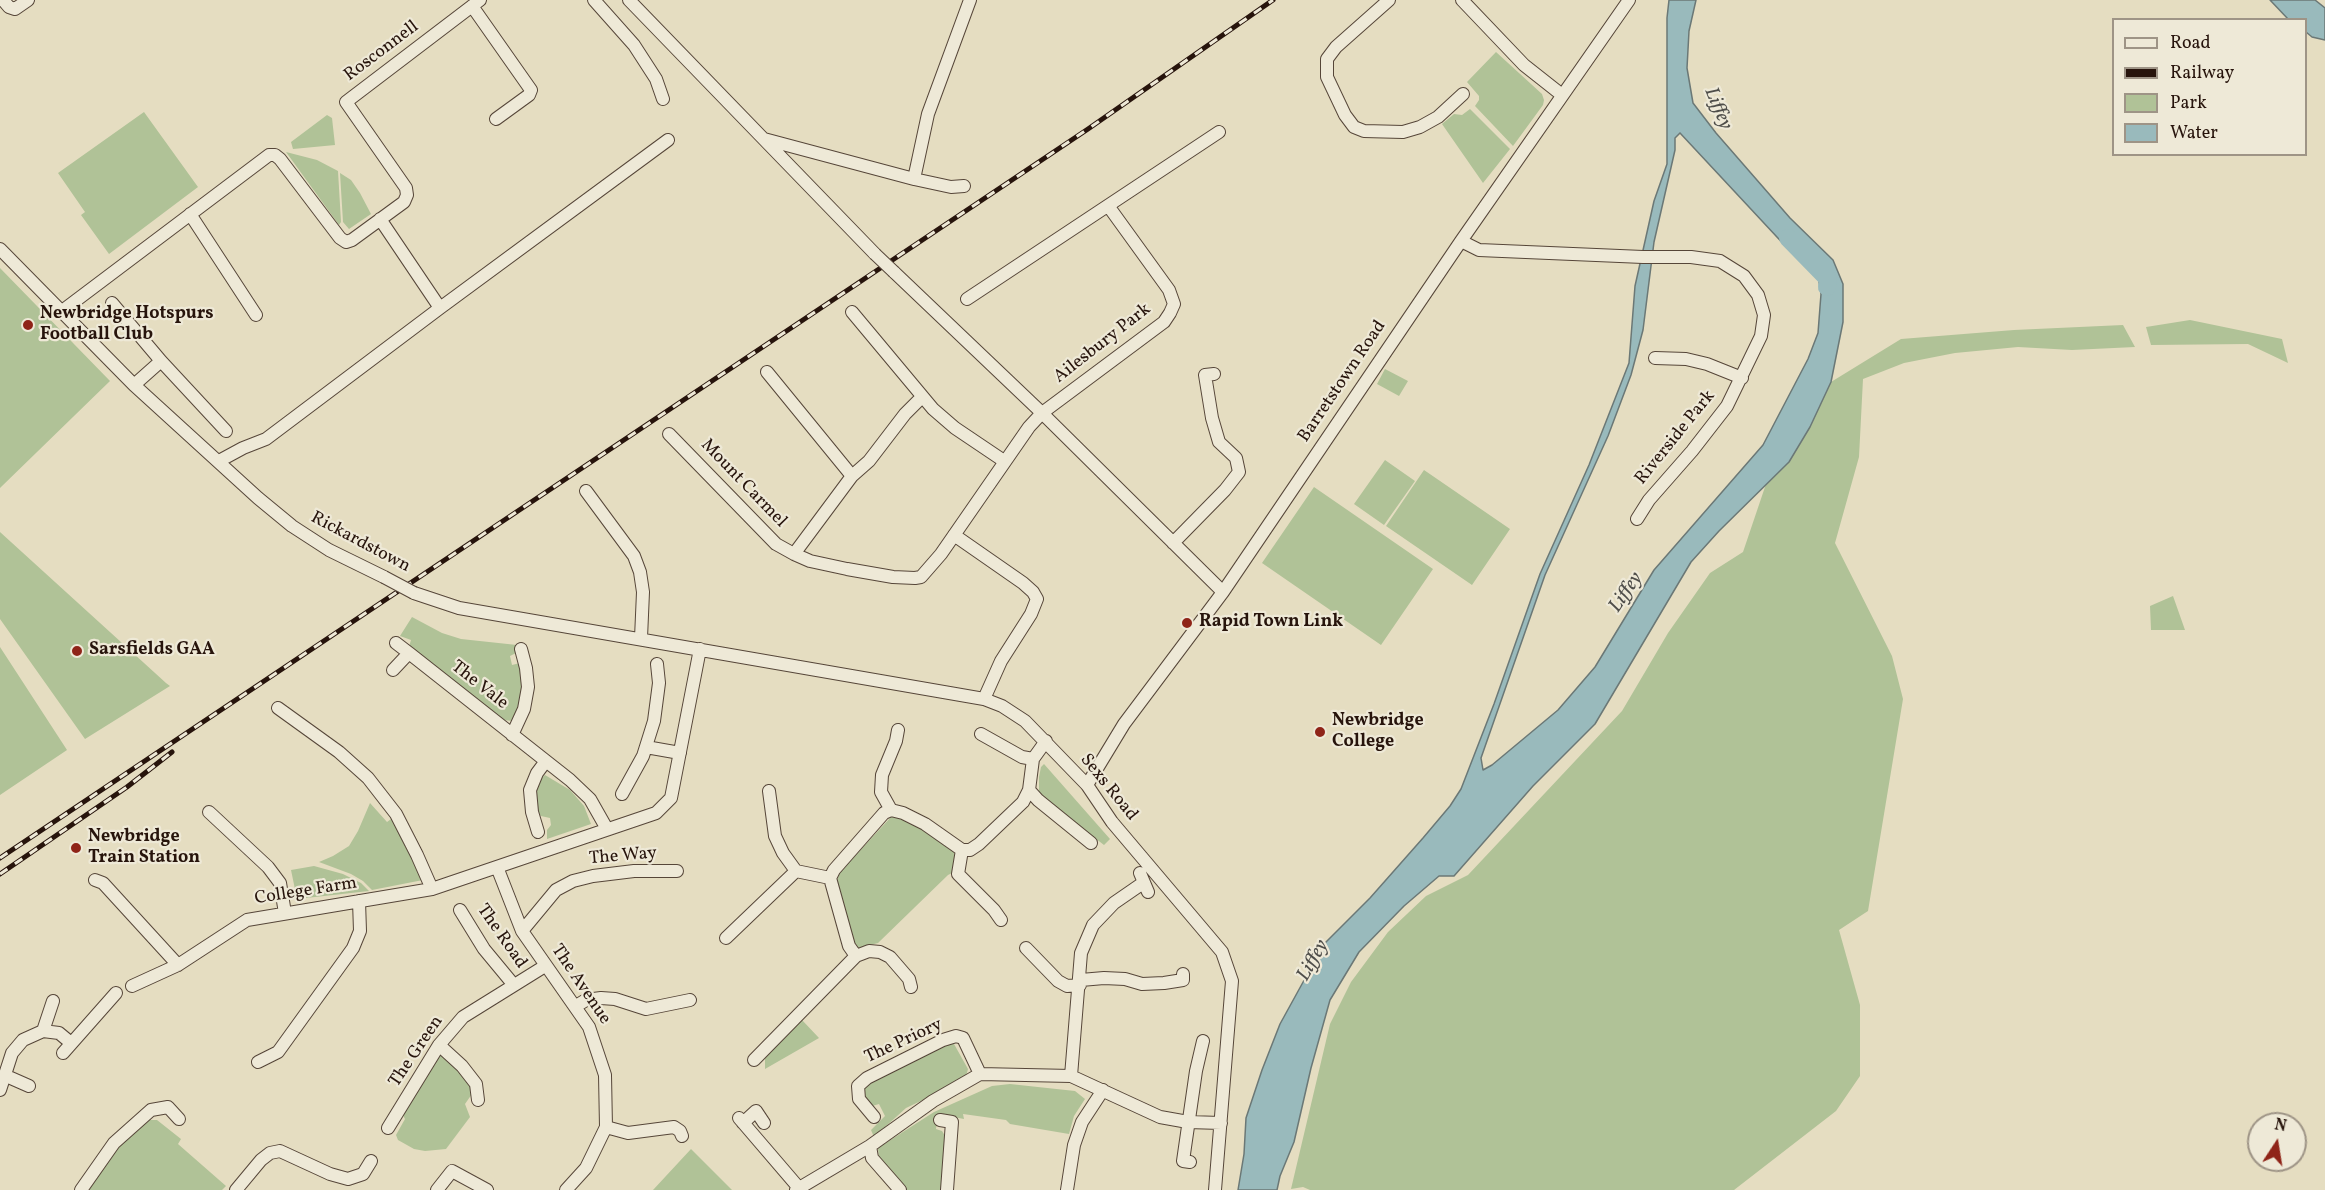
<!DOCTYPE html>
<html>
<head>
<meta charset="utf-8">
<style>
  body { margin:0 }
  #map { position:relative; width:2325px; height:1190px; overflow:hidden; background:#e5ddc1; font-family:Vollkorn,serif }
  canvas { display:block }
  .legend { position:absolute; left:2112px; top:18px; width:195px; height:138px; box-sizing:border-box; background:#eee9d7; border:2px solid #9e9486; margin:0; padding:8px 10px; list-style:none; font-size:18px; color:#27140c }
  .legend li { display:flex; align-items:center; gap:12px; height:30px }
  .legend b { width:30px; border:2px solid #9e9486 }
  .north { position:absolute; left:2247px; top:1112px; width:60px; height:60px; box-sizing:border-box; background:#eee9d7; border:2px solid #9e9486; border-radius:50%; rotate:12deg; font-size:16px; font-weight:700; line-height:24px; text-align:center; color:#27140c }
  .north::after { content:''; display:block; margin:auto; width:21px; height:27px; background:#8f2418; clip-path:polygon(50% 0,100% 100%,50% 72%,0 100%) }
</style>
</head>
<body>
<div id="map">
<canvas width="2325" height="1190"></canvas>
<ul class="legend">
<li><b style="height:8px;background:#eee9d7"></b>Road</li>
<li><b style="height:8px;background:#27140c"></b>Railway</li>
<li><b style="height:16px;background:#b0c297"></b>Park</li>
<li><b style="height:16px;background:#99babc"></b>Water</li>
</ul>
<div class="north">N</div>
</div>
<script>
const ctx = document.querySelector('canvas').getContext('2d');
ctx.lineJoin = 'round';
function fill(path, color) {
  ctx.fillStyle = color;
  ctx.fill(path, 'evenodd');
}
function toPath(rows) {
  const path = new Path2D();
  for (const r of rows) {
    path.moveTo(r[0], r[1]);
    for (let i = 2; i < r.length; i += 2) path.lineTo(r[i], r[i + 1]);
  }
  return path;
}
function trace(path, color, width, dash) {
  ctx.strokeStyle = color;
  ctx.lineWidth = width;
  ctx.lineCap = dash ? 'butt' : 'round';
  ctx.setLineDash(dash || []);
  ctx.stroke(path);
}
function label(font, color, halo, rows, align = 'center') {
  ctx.font = font + ' Vollkorn,serif';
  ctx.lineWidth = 4.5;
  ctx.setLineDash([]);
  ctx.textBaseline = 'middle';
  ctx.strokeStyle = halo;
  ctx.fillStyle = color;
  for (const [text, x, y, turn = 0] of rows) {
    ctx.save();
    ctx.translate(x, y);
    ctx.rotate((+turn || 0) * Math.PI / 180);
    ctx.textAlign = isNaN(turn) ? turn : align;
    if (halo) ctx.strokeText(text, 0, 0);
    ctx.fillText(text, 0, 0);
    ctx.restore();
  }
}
const green = toPath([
  [1496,52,1542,94,1544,100,1543,105,1513,146,1475,106,1479,100,1479,96,1467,82],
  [1470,109,1510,149,1483,183,1442,124,1454,114,1462,115],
  [144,112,198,187,109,254,81,215,85,212,58,173],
  [327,115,332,118,335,145,293,149,291,142],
  [286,152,317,160,338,171,341,222,339,225],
  [340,173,351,180,360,193,371,214,349,229,343,222],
  [0,268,110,381,0,488],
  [2190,320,2282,339,2288,363,2248,344,2151,345,2146,327],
  [2123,325,2135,347,2072,350,2018,347,1955,353,1904,363,1863,379,1859,457,1835,543,1892,656,1903,699,1868,911,1839,930,1860,1005,1860,1076,1836,1111,1734,1190,1310,1190,1303,1187,1291,1189,1330,1024,1351,982,1388,932,1426,896,1468,875,1622,711,1668,633,1710,573,1743,552,1766,484,1789,462,1810,427,1831,382,1901,339,2014,330],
  [1385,369,1408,381,1399,396,1377,384],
  [1385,460,1415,481,1384,525,1354,504],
  [1424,470,1510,529,1472,585,1386,526],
  [1314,487,1433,569,1381,645,1262,563],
  [0,532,166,683,170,686,85,739,0,619],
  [2173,596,2185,630,2151,630,2150,606],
  [412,617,442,633,461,639,517,645,516,653,510,656,512,665,520,663,523,699,513,721,503,720,409,647,411,640,400,636],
  [0,647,67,750,0,795],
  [1044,764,1110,839,1104,845,1039,795,1039,777,1041,767],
  [545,775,570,790,584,806,591,824,547,839,547,830,551,825,550,818,541,816,535,810,534,789,538,781],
  [370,803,387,822,395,816,423,880,372,890,363,881,351,874,319,862,333,856,349,846,358,831],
  [897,815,904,816,955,849,954,872,948,875,878,943,855,949,837,880,840,872,891,817],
  [314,866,343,874,361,883,369,891,297,899,291,870],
  [802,1020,819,1038,765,1069,765,1055],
  [947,1044,954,1044,968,1069,965,1080,906,1108,874,1137,871,1130,885,1116,879,1104,869,1107,862,1095,864,1088,869,1082],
  [441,1054,471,1083,474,1091,465,1104,470,1117,446,1149,425,1151,414,1149,398,1140,396,1135,405,1119,402,1113,437,1057],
  [1010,1084,1075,1091,1085,1099,1074,1116,1069,1134,1010,1124,1006,1120,963,1114,964,1119,938,1114,936,1129,942,1131,947,1139,943,1190,906,1190,879,1159,878,1148,934,1112,992,1086],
  [147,1120,157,1120,181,1139,178,1144,226,1186,222,1190,86,1190,130,1132],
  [691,1149,732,1190,653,1190]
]);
const water = toPath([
  [1669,0,1696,0,1689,31,1687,68,1693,103,1716,133,1790,218,1833,260,1843,284,1843,322,1831,382,1810,427,1789,462,1719,531,1691,562,1595,724,1533,786,1454,876,1439,876,1404,906,1359,952,1330,1000,1311,1068,1294,1142,1280,1176,1277,1190,1238,1190,1244,1154,1246,1118,1262,1070,1280,1024,1324,944,1370,898,1423,838,1450,806,1461,789,1494,704,1540,574,1589,465,1629,363,1635,286,1654,201,1667,164,1667,18,1669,0],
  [1680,133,1790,251,1809,257,1816,263,1821,294,1818,333,1808,359,1763,445,1654,570,1595,667,1558,710,1492,765,1483,770,1481,758,1545,575,1608,436,1631,375,1643,330,1654,242,1675,150,1675,138,1680,133],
  [2270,0,2315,0,2325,8,2325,40,2312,37,2306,32,2306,20,2288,19,2270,0]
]);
const river = toPath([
  [1788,238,1828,279,1827,287]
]);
const minor = toPath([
  [3,0,9,7,15,9,28,0],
  [594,0,634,45,656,79,663,99],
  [629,0,875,254],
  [1389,0,1336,47,1327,59,1327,77,1345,115,1354,127,1364,131,1403,132,1420,127,1438,117,1463,94],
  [1462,0,1524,65,1562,95],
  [472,6,531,90,529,95,496,119],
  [764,139,914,179],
  [964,186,951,187,914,179,928,114,970,0],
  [190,214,256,315],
  [380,219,440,308],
  [1461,241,1479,250,1643,257,1691,257,1720,261,1744,276,1758,295,1764,315,1761,336,1727,406,1692,451,1649,500,1637,519],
  [0,249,134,385,258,498,292,526,329,550,384,577],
  [894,272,1042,413,1223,592],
  [967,299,1219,132],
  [112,303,161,361,226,431],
  [62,311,269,155,275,155,280,159,340,238,346,242,352,240,404,202,407,195,406,188,346,102,480,0],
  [852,312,933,409,955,428,1004,461],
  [1655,358,1686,359,1707,364,1742,378],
  [767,372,852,476],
  [134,385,161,361],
  [669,434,776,544,794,554,810,561,847,569,893,577,915,578,921,577,941,554,1029,427,1042,413,1164,322,1170,313,1174,304,1169,290,1109,207],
  [219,461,243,448,266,439,440,308,668,140],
  [586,491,634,556,640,572,643,592,641,638],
  [954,535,1023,583,1033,592,1037,599,1031,614,1001,661,984,699],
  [1173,543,1225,490,1239,472,1236,458,1219,442,1212,418,1205,375,1214,374],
  [794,554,852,476,869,461,905,414,922,397],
  [414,593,459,608,984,699,1002,706,1025,721,1087,785,1112,822,1222,952,1232,981,1215,1190],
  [396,643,409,653],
  [393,670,409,653,570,780,590,799,607,829],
  [278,708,339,752,368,778,396,814,417,855,432,889],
  [981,734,1022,757,1033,759],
  [512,735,524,709,528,687,526,668,521,649],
  [646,747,680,753],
  [1087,785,1124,724,1223,592,1461,241,1629,0],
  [1029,790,1038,800,1091,843],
  [769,791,775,836,783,853,796,871,830,878,834,870,884,813,891,810,903,813,925,824,962,850,970,850,979,844,1023,802,1029,790,1033,759,1046,741],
  [622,794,643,756,654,721,659,683,657,664],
  [891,810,881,792,882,775,896,741,898,730],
  [209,812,268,867,280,883,285,913],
  [538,832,532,812,530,790,537,773,546,761],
  [962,850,958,874,994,910,1001,920],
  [497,867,522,931,589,1027,605,1075,606,1127,586,1168,566,1190],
  [1140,873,1148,892],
  [830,878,849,946,856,956],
  [95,880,103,883,178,965],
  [460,910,484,949,513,984],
  [522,931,556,890,573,881,593,876,634,871,677,871],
  [726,938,796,871],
  [1026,948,1058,981,1067,986,1080,985],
  [1081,980,1104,978,1125,979,1142,984,1164,983,1183,980,1183,974],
  [132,986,178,965,247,920,432,889,656,813,671,798,700,649],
  [576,1006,586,1000,601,998,615,999,646,1009,690,1000],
  [43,1031,53,1001],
  [439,1045,462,1066,476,1084,478,1100],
  [63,1053,116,993],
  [754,1060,856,956,869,951,880,952,890,957,909,979,911,987],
  [258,1062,278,1052,353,948,360,931,359,901],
  [4,1075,29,1086],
  [1071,1076,1081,953,1093,925,1114,903,1143,883],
  [0,1090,12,1053,23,1040,43,1031,59,1033,71,1043],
  [874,1117,859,1099,858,1086,867,1078,943,1040,956,1036,963,1038,980,1074],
  [739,1118,799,1188],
  [940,1120,952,1122,947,1190],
  [743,1123,756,1111,764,1123],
  [606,1127,628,1133,674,1127,680,1131,682,1136],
  [388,1128,439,1045,463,1017,545,966],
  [870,1146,872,1158,900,1190],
  [1190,1162,1183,1161,1196,1071,1203,1041],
  [81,1190,114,1143,151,1110,168,1107,179,1119],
  [236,1190,261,1160,270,1153,280,1151,330,1174,348,1179,363,1174,371,1161],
  [437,1190,452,1171,487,1190],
  [796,1190,870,1146,933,1101,980,1074,1071,1076,1160,1117,1188,1122,1221,1123],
  [1067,1190,1074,1145,1082,1122,1103,1090]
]);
const rail = toPath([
  [0,858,1088,129,1273,0],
  [0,874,127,787,172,752]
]);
const minorBridge = toPath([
  [875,254,894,272],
  [384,577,414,593]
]);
const markers = [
  [28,325,6,"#8f2418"],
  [1187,623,6,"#8f2418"],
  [77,651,6,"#8f2418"],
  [1320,732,6,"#8f2418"],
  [76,848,6,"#8f2418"]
];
const streetNames = [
  ["Rosconnell",382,52,-37],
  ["Ailesbury Park",1103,344,-38],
  ["Barretstown Road",1343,382,-56],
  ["Riverside Park",1676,438,-51],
  ["Mount Carmel",743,484,46],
  ["Rickardstown",360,543,28],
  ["The Vale",479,686,38],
  ["Sexs Road",1108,788,51],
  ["The Way",623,857,-5],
  ["College Farm",306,892,-9],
  ["The Road",501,937,55],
  ["The Avenue",580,985,56],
  ["The Priory",904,1042,-25],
  ["The Green",417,1052,-56]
];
const poiNames = [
  ["Newbridge Hotspurs",40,315],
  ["Football Club",40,336],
  ["Rapid Town Link",1199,623],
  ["Sarsfields GAA",89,651],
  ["Newbridge",1332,722],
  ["College",1332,743],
  ["Newbridge",88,838],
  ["Train Station",88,859]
];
const waterNames = [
  ["Liffey",1717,109,67],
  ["Liffey",1627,593,-56],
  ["Liffey",1314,961,-61]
];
fill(green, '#b0c297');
fill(water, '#99babc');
trace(water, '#6b7876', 1.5);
trace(river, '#99babc', 18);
trace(minor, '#564639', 14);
trace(minor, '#eee9d7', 12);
trace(rail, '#27140c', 5);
trace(rail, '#eee9d7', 3, [9]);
trace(minorBridge, '#564639', 14, []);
trace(minorBridge, '#eee9d7', 12);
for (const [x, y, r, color] of markers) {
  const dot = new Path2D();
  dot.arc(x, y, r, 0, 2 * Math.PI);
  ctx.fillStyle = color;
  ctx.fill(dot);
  trace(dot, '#eee9d7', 2);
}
label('18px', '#27140c', '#eee9d7', streetNames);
label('bold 18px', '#27140c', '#eee9d7', poiNames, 'left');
label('italic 20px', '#4f4e4a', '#eee9d7', waterNames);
</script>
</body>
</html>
